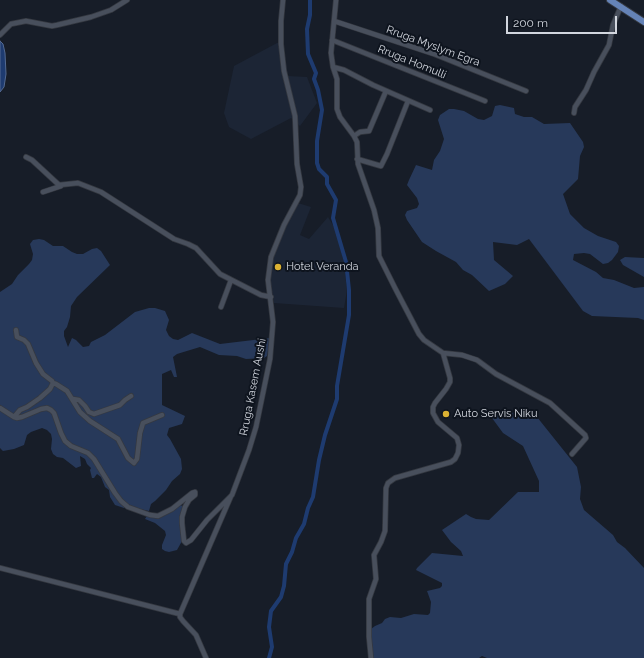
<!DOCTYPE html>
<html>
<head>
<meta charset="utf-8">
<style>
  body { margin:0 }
  #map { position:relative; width:644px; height:658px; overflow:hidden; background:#171d28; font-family:Raleway,sans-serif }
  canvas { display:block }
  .scale { position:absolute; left:506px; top:16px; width:111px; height:18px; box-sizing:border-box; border:2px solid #d2d6de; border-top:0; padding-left:5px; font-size:12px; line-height:14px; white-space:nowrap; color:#d2d6de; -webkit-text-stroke:3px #0e141e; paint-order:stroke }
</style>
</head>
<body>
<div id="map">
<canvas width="644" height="658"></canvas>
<div class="scale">200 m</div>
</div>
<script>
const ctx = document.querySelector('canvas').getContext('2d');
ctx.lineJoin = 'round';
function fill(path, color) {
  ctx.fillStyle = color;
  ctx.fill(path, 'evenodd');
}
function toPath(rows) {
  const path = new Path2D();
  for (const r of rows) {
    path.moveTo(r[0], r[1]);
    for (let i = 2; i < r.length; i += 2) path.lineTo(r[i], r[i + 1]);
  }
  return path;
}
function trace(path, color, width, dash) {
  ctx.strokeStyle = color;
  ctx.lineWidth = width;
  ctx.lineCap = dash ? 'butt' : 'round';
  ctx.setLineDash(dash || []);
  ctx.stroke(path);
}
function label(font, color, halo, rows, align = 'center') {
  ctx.font = font + ' Raleway,sans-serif';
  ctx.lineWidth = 4;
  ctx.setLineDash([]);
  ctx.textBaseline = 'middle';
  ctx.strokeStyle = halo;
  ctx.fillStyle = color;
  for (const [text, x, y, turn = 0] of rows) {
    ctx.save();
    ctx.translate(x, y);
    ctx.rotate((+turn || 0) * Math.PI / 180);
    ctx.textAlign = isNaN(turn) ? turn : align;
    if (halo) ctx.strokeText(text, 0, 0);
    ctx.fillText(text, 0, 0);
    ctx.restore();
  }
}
const built = toPath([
  [283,42,288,76,307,77,317,103,300,126,291,118,251,139,229,127,224,113,234,66,277,43],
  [298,203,311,207,300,235,309,239,328,217,336,230,344,263,347,290,344,308,274,303,271,286,271,269,275,250,284,229]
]);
const green = toPath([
  [500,105,514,108,515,114,524,117,532,117,544,124,570,123,583,142,584,147,580,156,578,179,563,194,570,214,584,228,598,236,616,242,619,246,618,252,612,260,608,263,603,264,590,254,584,253,574,254,573,260,596,272,603,278,614,280,634,288,644,287,644,320,638,318,592,316,583,311,529,239,517,245,493,242,494,260,513,276,505,284,489,291,472,275,463,270,456,262,436,251,422,242,407,220,405,215,407,211,417,208,419,204,417,198,407,185,409,180,416,165,432,170,434,160,440,151,444,139,438,120,440,115,449,109,454,109,464,111,478,119,484,120,492,116,495,106],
  [39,239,44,240,53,246,63,246,72,252,77,254,83,254,92,249,97,248,101,251,110,265,77,297,71,306,70,317,67,327,64,331,64,336,68,347,72,338,76,340,83,347,89,346,91,342,105,335,135,312,149,308,155,308,165,311,169,320,166,330,169,336,173,339,178,340,192,333,220,344,270,338,267,356,264,358,246,359,237,356,219,355,200,347,177,354,173,357,177,377,174,377,171,370,162,374,162,405,185,416,182,424,169,428,167,435,170,439,181,459,182,469,180,474,172,481,166,490,155,501,151,504,149,511,135,508,126,503,124,508,115,505,110,497,109,490,105,487,101,477,97,474,94,478,92,478,90,470,91,468,87,464,85,459,80,456,81,466,76,468,63,458,57,457,53,454,51,449,52,439,51,434,47,430,42,428,31,432,27,435,24,445,14,449,3,451,0,448,0,292,12,284,18,275,29,264,32,260,33,254,30,244,33,240],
  [625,257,644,258,644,277,623,265,620,260],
  [498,412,527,413,537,417,577,467,581,487,580,499,584,510,613,535,617,542,625,548,644,568,644,658,487,658,482,656,479,658,373,658,371,629,375,626,382,623,385,619,390,617,401,618,414,614,428,615,430,613,431,602,427,591,440,588,442,586,442,583,416,570,417,568,432,553,463,556,461,551,451,542,442,530,466,514,471,517,476,519,489,520,518,492,539,492,539,481,523,446,503,433,492,418,486,416,487,413],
  [180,504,183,507,182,541,177,550,169,552,165,551,162,549,162,545,166,535,165,531,155,523,145,519,148,514,154,516]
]);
const water = toPath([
  [0,41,3,44,5,53,6,74,4,87,0,92,0,41]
]);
const canal = toPath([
  [269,658,272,647,269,627,271,611,281,597,284,586,286,564,292,552,296,538,304,524,308,508,313,497,319,460,325,435,337,399,337,386,349,315,349,290,346,262,333,218,336,200,327,184,327,177,319,169,317,163,317,141,322,110,318,90,314,79,316,73,308,54,307,29,310,15,310,0]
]);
const minor = toPath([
  [336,0,331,53,333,67,337,79,337,109,340,117,354,136,357,142,358,164,374,210,378,228,379,256,395,288,419,334,424,340,443,353,462,355,477,360,496,374,550,403,585,435,586,438,572,454],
  [334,21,434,54,526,91],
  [0,35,11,24,26,21,52,26,57,25,91,17,111,10,127,0],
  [332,40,485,101],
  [333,67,344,70,373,85,430,110],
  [574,113,575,107,586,90,594,72,609,45,613,25,621,6],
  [354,136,360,132,369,131,386,91],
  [26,157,32,160,59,185,78,183,101,192,174,239,188,244,196,248,220,274,261,295,271,297],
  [357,159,381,166,387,154,408,101],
  [43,192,61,186],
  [221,307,231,280],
  [16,330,17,337,24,340,28,344,36,363,43,374,52,381,53,383],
  [73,399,79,400,85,406,89,412,94,414,120,405,125,400,131,396],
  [0,408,14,417,17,418,22,417,41,409,47,408,51,410,54,413,61,433,65,441,71,446,88,453,94,459,115,493,121,501,128,507,150,515,158,516,172,509,192,493,195,492,195,495,189,500,185,507,182,517,182,523,184,541,186,543,191,540,207,520,232,495,249,450,256,427,270,359,273,322,268,280,271,257,284,225,300,195,301,187,297,164,295,116,284,71,281,44,281,21,283,0],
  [14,417,20,410,27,407,40,398,50,389,53,383,56,384,67,391,80,412,90,421,118,439,128,458,134,463,137,459,140,433,143,423,162,415],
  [0,568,180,614],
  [206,658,196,635,183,621,180,617,180,614,231,496],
  [371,658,369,637,369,599,376,579,374,555,381,542,385,531,386,488,388,483,395,478,451,462,455,459,458,453,459,445,457,438,438,422,433,413,433,407,435,403,446,389,450,382,450,378,443,353]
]);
const major = toPath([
  [610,0,644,22]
]);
const markers = [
  [278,267,4,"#dcb233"],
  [446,414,4,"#dcb233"]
];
const streetNames = [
  ["Rruga Myslym Egra",433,46,20],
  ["Rruga Homulli",412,62,22],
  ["Rruga Kasem Aushi",253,387,-79]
];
const poiNames = [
  ["Hotel Veranda",286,267],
  ["Auto Servis Niku",454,414]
];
fill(built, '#1c2535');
fill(green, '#27395a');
fill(water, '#1e3b70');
trace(water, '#546a91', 1);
trace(canal, '#1e3b70', 4);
trace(minor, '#353941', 6);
trace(major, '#353941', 8);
trace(minor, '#484f5c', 4.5);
trace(major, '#6583b7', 6);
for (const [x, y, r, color] of markers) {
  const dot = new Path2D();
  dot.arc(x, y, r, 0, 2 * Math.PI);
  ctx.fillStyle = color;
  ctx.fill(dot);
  trace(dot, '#0e141e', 1.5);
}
label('11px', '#d2d6de', '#0e141e', streetNames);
label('11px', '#d2d6de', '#0e141e', poiNames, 'left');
</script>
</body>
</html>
